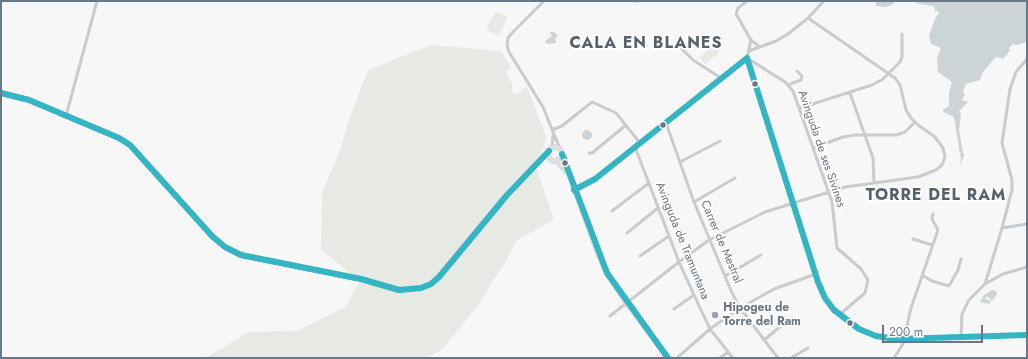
<!DOCTYPE html>
<html>
<head>
<meta charset="utf-8">
<style>
  body { margin:0 }
  #map { position:relative; width:1028px; height:359px; overflow:hidden; background:#f7f7f7; font-family:Jost,sans-serif }
  canvas { display:block }
  .frame { position:absolute; inset:0; border:2px solid #697885; pointer-events:none }
  .scale { position:absolute; left:882px; top:325px; width:101px; height:18px; box-sizing:border-box; border:2px solid #697885; border-top:0; padding-left:5px; font-size:12px; line-height:14px; white-space:nowrap; color:#697885; -webkit-text-stroke:3px #fff; paint-order:stroke }
</style>
</head>
<body>
<div id="map">
<canvas width="1028" height="359"></canvas>
<div class="frame"></div>
<div class="scale">200 m</div>
</div>
<script>
const ctx = document.querySelector('canvas').getContext('2d');
ctx.lineJoin = 'round';
function fill(path, color) {
  ctx.fillStyle = color;
  ctx.fill(path, 'evenodd');
}
function toPath(rows) {
  const path = new Path2D();
  for (const r of rows) {
    if (r.length === 3) {
      path.moveTo(r[0] + r[2], r[1]);
      path.arc(r[0], r[1], r[2], 0, 2 * Math.PI);
      continue;
    }
    path.moveTo(r[0], r[1]);
    for (let i = 2; i < r.length; i += 2) path.lineTo(r[i], r[i + 1]);
  }
  return path;
}
function trace(path, color, width, dash) {
  ctx.strokeStyle = color;
  ctx.lineWidth = width;
  ctx.lineCap = dash ? 'butt' : 'round';
  ctx.setLineDash(dash || []);
  ctx.stroke(path);
}
function label(font, color, halo, rows, align = 'center') {
  ctx.font = font + ' Jost,sans-serif';
  ctx.lineWidth = 4;
  ctx.setLineDash([]);
  ctx.textBaseline = 'middle';
  ctx.strokeStyle = halo;
  ctx.fillStyle = color;
  for (const [text, x, y, turn = 0] of rows) {
    ctx.save();
    ctx.translate(x, y);
    ctx.rotate((+turn || 0) * Math.PI / 180);
    ctx.textAlign = isNaN(turn) ? turn : align;
    if (halo) ctx.strokeText(text, 0, 0);
    ctx.fillText(text, 0, 0);
    ctx.restore();
  }
}
const green = toPath([
  [496,11,508,17,499,36,486,29],
  [431,45,501,51,511,67,506,71,510,81,513,83,511,90,517,95,527,86,546,137,537,170,554,220,517,240,505,263,490,285,482,300,443,349,426,358,205,358,249,332,297,331,346,306,360,281,321,250,322,192,340,151,348,122,368,70],
  [714,45,720,52,705,64,700,57]
]);
const water = toPath([
  [876,1,895,1,892,5,886,7,876,6],
  [917,1,1027,1,1027,42,1016,45,1013,44,1009,48,1010,51,1003,59,997,57,994,59,983,72,980,80,966,84,963,92,965,94,962,100,968,102,959,111,961,114,959,131,964,156,960,166,961,157,960,155,954,117,943,112,943,110,949,106,949,93,952,82,938,72,937,58,941,48,931,44,929,35,935,19,939,13,938,11,935,11,934,6,920,4,916,3],
  [552,31,558,35,555,39,556,43,547,44,545,41,552,36,550,33],
  [587,135,5],
  [992,290,996,291,997,294,993,300,992,301,987,296,985,299,991,301,990,304,980,302,984,295]
]);
const street = toPath([
  [544,1,512,33,508,38,507,45,509,52,543,107,560,149],
  [632,1,637,1],
  [747,1,738,8,736,14,751,40,747,58,818,282,825,298,834,310,859,329,876,336,896,339,1027,335],
  [751,40,760,47],
  [683,42,680,47,693,60,721,78],
  [749,51,776,41,788,34,808,18,824,1],
  [747,58,785,82,793,91,832,202,837,248,861,269,868,280,865,293,839,315],
  [788,85,801,80,802,76,797,71],
  [850,93,873,158,874,183],
  [800,108,872,85,883,79,900,62,902,57,902,34],
  [66,116,97,1],
  [666,123,694,202,732,293,740,308,778,358],
  [552,130,562,126,592,102,616,113,640,143],
  [635,147,679,262,694,295,710,329,733,358],
  [552,148,553,135],
  [813,148,843,137,855,135,897,135,905,132,915,122],
  [589,153,592,153,626,125],
  [680,162,720,141],
  [574,190,595,179,747,58],
  [694,202,735,178],
  [612,211,649,183],
  [1002,228,1027,224],
  [627,233,658,208],
  [913,239,932,245],
  [640,256,669,236],
  [922,275,932,281,949,286,958,270,961,259],
  [725,276,761,255],
  [985,284,1002,228,1012,190,1012,180,1002,143,1010,89,1016,72,1027,59],
  [674,309,694,295],
  [610,316,679,262,709,240,765,212,845,187,918,177,936,170,942,165,945,157,943,148,935,137,918,125,911,118,906,110,900,85,895,78,808,18],
  [961,338,962,314,969,300,985,284,1003,274,1027,267],
  [764,340,787,321],
  [677,358,710,329,740,308,774,289,816,274],
  [720,358,728,352],
  [791,358,808,348],
  [894,358,903,344,911,308,938,230,932,219,933,214]
]);
const secondary = toPath([
  [1,93,29,100,119,138,130,145,212,236,225,247,241,255,361,279,399,290,421,288,431,284,439,277,507,195,549,151],
  [555,154,7],
  [562,154,598,253,607,273,627,303,668,358],
  [557,160,566,171]
]);
const bus1 = toPath([
  [1,93,29,100,119,138,130,145,212,236,225,247,241,255,361,279,399,290,421,288,431,284,439,277,507,195,549,151],
  [562,154,607,273,668,358],
  [574,190,595,179,747,58,818,282,825,298,834,310,859,329,876,336,896,339,1027,335]
]);
const markers = [
  [755,84,3.5,"#697885"],
  [663,125,3.5,"#697885"],
  [565,163,3.5,"#697885"],
  [715,315,4,"#9ba4ad"],
  [850,323,3.5,"#697885"]
];
const streetNames = [
  ["Avinguda de ses Sivines",821,149,71],
  ["Avinguda de Tramuntana",682,241,68],
  ["Carrer de Mestral",721,242,67]
];
const poiNames = [
  ["Hipogeu de",723,308],
  ["Torre del Ram",723,322]
];
const districtNames = [
  ["CALA EN BLANES",646,44],
  ["TORRE DEL RAM",936,196]
];
fill(green, '#e6e9e4');
fill(water, '#cdd4d8');
trace(secondary, '#d4d5d6', 6);
trace(street, '#cacbcc', 3);
trace(secondary, '#dedfe0', 4.5);
trace(bus1, '#33b5c4', 6);
for (const [x, y, r, color] of markers) {
  const dot = new Path2D();
  dot.arc(x, y, r, 0, 2 * Math.PI);
  ctx.fillStyle = color;
  ctx.fill(dot);
  trace(dot, '#fff', 1.5);
}
label('12px', '#697885', '#fff', streetNames);
label('bold 12px', '#697885', '#fff', poiNames, 'left');
ctx.letterSpacing = '1px';
label('bold 16px', '#57616a', '#fff', districtNames);
ctx.letterSpacing = '0px';
</script>
</body>
</html>
